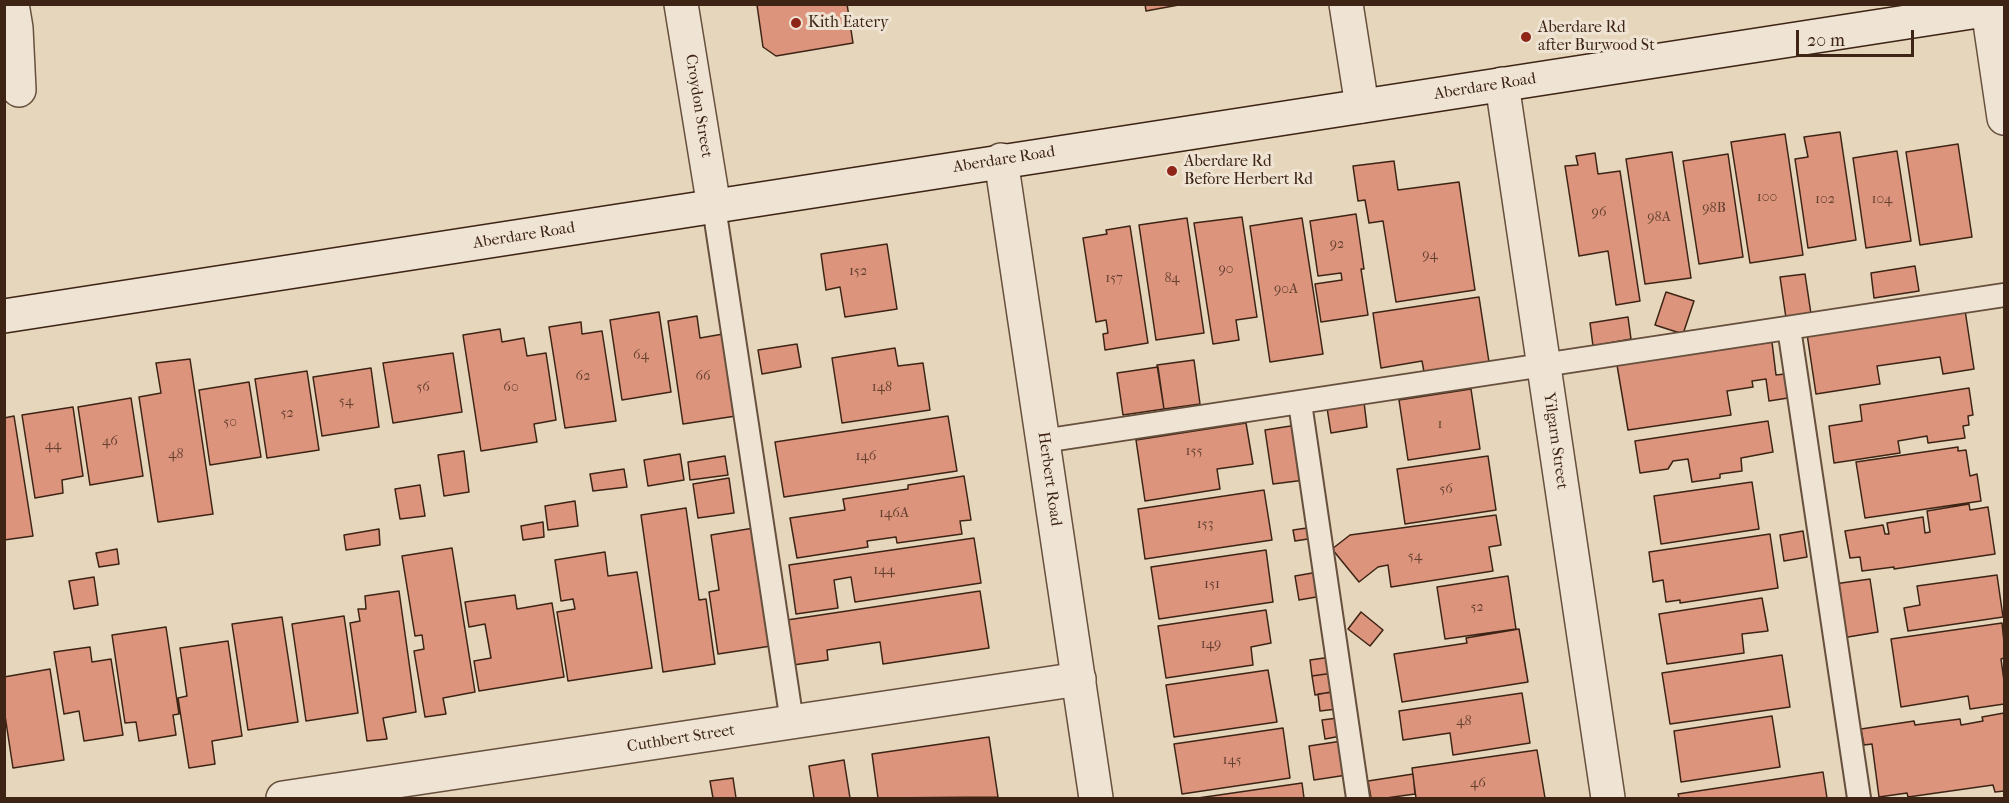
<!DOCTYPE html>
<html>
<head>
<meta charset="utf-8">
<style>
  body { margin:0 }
  #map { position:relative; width:2009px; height:803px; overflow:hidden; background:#e6d6bb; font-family:"IM FELL French Canon",serif }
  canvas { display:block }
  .frame { position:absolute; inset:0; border:6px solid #3d2415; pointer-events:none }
  .scale { position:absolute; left:1796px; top:30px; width:118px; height:27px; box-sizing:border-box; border:3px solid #3d2415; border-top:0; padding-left:8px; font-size:18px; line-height:21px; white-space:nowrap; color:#3d2415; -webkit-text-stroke:4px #efe4d3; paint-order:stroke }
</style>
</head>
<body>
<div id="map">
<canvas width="2009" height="803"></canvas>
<div class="frame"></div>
<div class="scale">20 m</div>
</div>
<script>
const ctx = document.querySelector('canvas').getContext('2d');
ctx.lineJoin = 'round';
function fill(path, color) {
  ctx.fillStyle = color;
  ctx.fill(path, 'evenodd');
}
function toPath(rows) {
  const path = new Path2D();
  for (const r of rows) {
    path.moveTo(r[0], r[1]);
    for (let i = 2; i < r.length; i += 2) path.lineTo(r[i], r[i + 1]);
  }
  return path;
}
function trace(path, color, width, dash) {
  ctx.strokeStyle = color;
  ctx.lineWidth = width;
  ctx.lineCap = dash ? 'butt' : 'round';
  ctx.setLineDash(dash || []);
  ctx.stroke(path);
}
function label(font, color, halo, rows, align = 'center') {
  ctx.font = font + ' "IM FELL French Canon",serif';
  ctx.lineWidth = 6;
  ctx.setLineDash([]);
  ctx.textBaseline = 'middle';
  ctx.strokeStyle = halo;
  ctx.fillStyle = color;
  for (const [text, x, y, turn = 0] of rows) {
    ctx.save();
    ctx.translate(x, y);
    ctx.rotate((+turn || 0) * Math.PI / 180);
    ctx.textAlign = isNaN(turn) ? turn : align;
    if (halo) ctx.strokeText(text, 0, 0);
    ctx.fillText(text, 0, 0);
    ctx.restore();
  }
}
const building = toPath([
  [847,4,853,43,776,56,763,47,757,5,847,4],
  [1145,4,1184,4,1146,11,1145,4],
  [1840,132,1856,240,1808,248,1795,159,1808,157,1804,137,1840,132],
  [1785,134,1803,255,1750,263,1731,142,1785,134],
  [1958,144,1972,237,1920,245,1906,152,1958,144],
  [1897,151,1911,241,1866,248,1853,158,1897,151],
  [1672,152,1691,278,1645,284,1626,159,1672,152],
  [1595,153,1598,174,1620,171,1640,301,1616,305,1608,251,1579,256,1565,166,1578,165,1576,156,1595,153],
  [1728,154,1743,257,1699,264,1683,161,1728,154],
  [1394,161,1398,190,1459,182,1475,290,1396,302,1383,221,1369,223,1365,200,1358,201,1353,166,1394,161],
  [1356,214,1364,269,1361,269,1368,315,1321,322,1315,284,1342,280,1341,273,1318,276,1310,221,1356,214],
  [1242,217,1257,317,1236,320,1239,340,1213,344,1194,223,1242,217],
  [1187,218,1204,333,1156,340,1139,225,1187,218],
  [1302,218,1323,354,1270,362,1250,226,1302,218],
  [1130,226,1148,343,1105,350,1103,334,1108,333,1106,320,1096,322,1083,238,1107,234,1106,230,1130,226],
  [887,244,897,309,845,317,840,287,826,290,821,254,887,244],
  [1915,266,1919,291,1874,298,1871,273,1915,266],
  [1805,274,1811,314,1786,318,1780,277,1805,274],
  [1666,292,1694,301,1683,334,1655,325,1666,292],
  [1479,297,1489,362,1424,372,1422,361,1381,368,1373,313,1479,297],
  [1965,310,1974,369,1943,374,1940,357,1877,366,1880,384,1816,394,1807,334,1965,310],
  [659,312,671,392,622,400,610,320,659,312],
  [697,316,700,338,723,334,736,416,683,424,668,321,697,316],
  [1628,317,1631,339,1593,346,1590,323,1628,317],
  [581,322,582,334,602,331,616,421,565,428,549,327,581,322],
  [500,329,502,342,524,338,527,356,546,353,556,420,534,424,537,442,481,451,463,335,500,329],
  [1772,342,1776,375,1785,374,1788,398,1769,401,1766,379,1752,381,1753,387,1727,391,1731,415,1628,430,1617,365,1772,342],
  [797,344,801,367,762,374,758,350,797,344],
  [895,348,898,366,923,363,930,410,842,423,832,358,895,348],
  [453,353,462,412,393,423,383,363,453,353],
  [190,359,213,514,158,522,139,397,161,393,156,363,190,359],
  [1194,360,1200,404,1164,409,1157,365,1194,360],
  [1158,367,1164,409,1123,415,1117,373,1158,367],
  [371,368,379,427,322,436,313,377,371,368],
  [307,371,319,450,267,458,255,379,307,371],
  [249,382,261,457,210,465,199,390,249,382],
  [1969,388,1973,415,1968,416,1969,425,1963,426,1965,438,1928,443,1927,436,1898,441,1900,453,1834,463,1829,426,1862,421,1860,405,1969,388],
  [1471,389,1480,449,1408,460,1399,400,1471,389],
  [131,398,143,476,90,485,78,407,131,398],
  [1364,402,1367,427,1331,433,1327,408,1364,402],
  [73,407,83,476,62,480,63,493,35,498,22,415,73,407],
  [14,416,33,536,4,540,4,418,14,416],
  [948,416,957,471,784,497,775,442,948,416],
  [1768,421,1773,452,1741,458,1742,471,1720,474,1720,478,1692,482,1688,459,1673,461,1668,469,1640,473,1635,441,1768,421],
  [1246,423,1253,464,1217,469,1220,489,1145,501,1136,440,1246,423],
  [1297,425,1305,480,1273,484,1265,430,1297,425],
  [1958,447,1958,451,1966,450,1970,476,1977,474,1981,501,1865,518,1856,462,1958,447],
  [464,451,469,492,444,496,438,455,464,451],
  [680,454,684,480,648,486,644,460,680,454],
  [725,456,728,475,690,480,688,462,725,456],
  [1488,456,1496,510,1405,524,1397,469,1488,456],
  [624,469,627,487,593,491,590,474,624,469],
  [964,476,971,520,960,521,962,534,897,543,896,537,867,541,868,547,797,558,790,518,845,510,843,499,908,489,908,485,964,476],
  [729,478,734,513,698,518,693,484,729,478],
  [1752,482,1759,529,1661,544,1654,496,1752,482],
  [420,485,425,516,400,519,395,489,420,485],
  [1264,490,1272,540,1145,559,1138,509,1264,490],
  [575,501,578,526,548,530,545,506,575,501],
  [1969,504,1970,510,1988,507,1995,554,1894,569,1894,567,1862,571,1860,557,1850,558,1845,531,1883,525,1885,534,1889,534,1887,523,1923,517,1925,533,1930,532,1927,511,1969,504],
  [686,508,699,600,706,599,715,664,663,672,641,515,686,508],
  [1496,515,1501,545,1489,547,1493,571,1391,587,1388,565,1378,567,1359,582,1332,549,1350,535,1496,515],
  [543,522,544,537,523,540,521,526,543,522],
  [754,528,771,646,718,654,709,592,719,590,711,535,754,528],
  [1307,528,1308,539,1295,541,1293,530,1307,528],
  [379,529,380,545,346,550,344,535,379,529],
  [1803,531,1807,557,1784,561,1780,535,1803,531],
  [1770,534,1778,588,1680,603,1680,600,1666,602,1663,580,1653,582,1649,552,1770,534],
  [974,538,981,583,855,602,851,577,834,580,838,608,796,614,789,565,974,538],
  [452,548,475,692,443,698,446,714,425,717,414,651,424,649,422,635,415,636,402,556,452,548],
  [117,549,119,564,99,567,96,553,117,549],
  [1266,550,1273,602,1159,619,1151,567,1266,550],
  [605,552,608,576,637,572,652,668,568,681,557,612,575,609,573,599,561,601,555,560,605,552],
  [1318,572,1322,596,1299,600,1295,576,1318,572],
  [1997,575,2003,617,1908,631,1904,608,1920,605,1917,586,1997,575],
  [1508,576,1516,629,1445,639,1437,587,1508,576],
  [94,577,98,605,74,609,69,581,94,577],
  [1870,579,1878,632,1842,638,1834,584,1870,579],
  [399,591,416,712,383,718,387,739,367,741,350,623,360,621,358,609,366,609,365,596,399,591],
  [980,591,989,648,883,664,880,642,827,650,828,660,793,665,787,620,980,591],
  [515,595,517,609,552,603,564,677,479,691,474,661,491,658,485,624,469,627,465,602,515,595],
  [1762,598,1768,631,1742,634,1744,653,1667,664,1659,614,1762,598],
  [1266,610,1271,643,1251,647,1253,665,1166,678,1158,626,1266,610],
  [1361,612,1383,630,1370,646,1348,629,1361,612],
  [344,616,358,713,306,721,292,624,344,616],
  [282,617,298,722,248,730,232,624,282,617],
  [2002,623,2004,642,2004,658,2001,659,2004,681,2004,704,1970,709,1968,696,1901,707,1891,639,2002,623],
  [166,627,179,714,173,715,176,735,139,741,136,722,125,723,112,635,166,627],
  [1519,629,1528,682,1402,702,1394,654,1467,643,1466,638,1519,629],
  [228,641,242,736,212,741,215,764,189,768,178,698,187,696,180,648,228,641],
  [90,647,92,662,111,659,123,735,84,741,79,711,64,714,54,652,90,647],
  [1782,655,1790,707,1670,724,1662,673,1782,655],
  [1331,657,1333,673,1312,676,1310,660,1331,657],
  [50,669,64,760,13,768,4,709,4,677,50,669],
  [1268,670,1277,722,1174,737,1166,685,1268,670],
  [1333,673,1336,691,1315,695,1312,676,1333,673],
  [1334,692,1337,709,1320,711,1318,694,1334,692],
  [1522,693,1530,743,1453,755,1450,733,1403,740,1399,711,1522,693],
  [2004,713,2004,791,1995,792,1993,785,1908,797,1907,793,1879,797,1872,744,1864,745,1861,729,1914,721,1915,725,1960,719,1961,725,1983,721,1982,717,2004,713],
  [1772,716,1780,767,1681,782,1674,731,1772,716],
  [1338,718,1341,736,1325,739,1322,720,1338,718],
  [1283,728,1290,778,1182,794,1174,744,1283,728],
  [989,737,998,797,878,798,872,754,989,737],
  [1342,741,1347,775,1314,780,1309,746,1342,741],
  [1537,750,1545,798,1416,798,1412,768,1537,750],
  [844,760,850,798,814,798,809,766,844,760],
  [1823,772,1827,798,1679,798,1678,794,1823,772],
  [1413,774,1415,794,1386,798,1371,798,1368,781,1413,774],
  [733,778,736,798,713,798,710,781,733,778],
  [1302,783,1304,798,1198,798,1302,783]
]);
const service = toPath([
  [714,207,792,722],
  [1789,328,1859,798],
  [1300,403,1358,798],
  [1043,441,2004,295]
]);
const minor = toPath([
  [12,4,16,28,19,90],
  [681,4,714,207],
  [1346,4,1362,106],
  [1988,9,2004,118],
  [1502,84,1608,798],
  [283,798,1079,679]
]);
const tertiary = toPath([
  [1001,160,1096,798]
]);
const secondary = toPath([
  [4,316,2004,7]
]);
const markers = [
  [796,23,6,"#8f2418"],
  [1526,37,6,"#8f2418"],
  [1172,171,6,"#8f2418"]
];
const numberNames = [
  ["100",1767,198],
  ["102",1825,200],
  ["104",1882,200],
  ["98B",1714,209],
  ["96",1599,213],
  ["98A",1659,218],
  ["92",1337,245],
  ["94",1430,256],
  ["90",1226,270],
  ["152",858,272],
  ["157",1114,279],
  ["84",1172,279],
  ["90A",1286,290],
  ["64",641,356],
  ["62",583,377],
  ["66",703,377],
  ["56",423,388],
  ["60",511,388],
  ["148",882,388],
  ["54",346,402],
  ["52",287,414],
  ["50",230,423],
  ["1",1440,425],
  ["46",110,442],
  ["44",53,446],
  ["155",1194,452],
  ["48",176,455],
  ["146",866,457],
  ["56",1446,490],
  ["146A",894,514],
  ["153",1205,525],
  ["54",1415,557],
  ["144",884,571],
  ["151",1212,585],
  ["52",1477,608],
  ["149",1211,645],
  ["48",1464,722],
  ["145",1232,761],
  ["46",1478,784]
];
const poiNames = [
  ["Kith Eatery",808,23],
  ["Aberdare Rd",1538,28],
  ["after Burwood St",1538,46],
  ["Aberdare Rd",1184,162],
  ["Before Herbert Rd",1184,180]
];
const streetNames = [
  ["Aberdare Road",1485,87,-9],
  ["Croydon Street",698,106,81],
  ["Aberdare Road",1004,160,-9],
  ["Aberdare Road",524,236,-9],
  ["Yilgarn Street",1555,441,82],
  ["Herbert Road",1049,479,82],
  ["Cuthbert Street",681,739,-9]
];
fill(building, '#dc947d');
trace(building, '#3d2415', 1.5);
trace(service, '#67503e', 26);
trace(minor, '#67503e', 36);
trace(tertiary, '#67503e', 36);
trace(secondary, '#3d2415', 36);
trace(service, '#efe4d3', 22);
trace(minor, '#efe4d3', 33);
trace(tertiary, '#efe4d3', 33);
trace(secondary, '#efe4d3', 33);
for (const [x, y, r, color] of markers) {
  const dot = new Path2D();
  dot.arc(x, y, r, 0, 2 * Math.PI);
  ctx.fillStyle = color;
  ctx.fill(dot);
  trace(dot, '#efe4d3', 2);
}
label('14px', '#65402f', null, numberNames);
label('16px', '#3d2415', '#efe4d3', poiNames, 'left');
label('16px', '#3d2415', '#efe4d3', streetNames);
</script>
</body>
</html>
